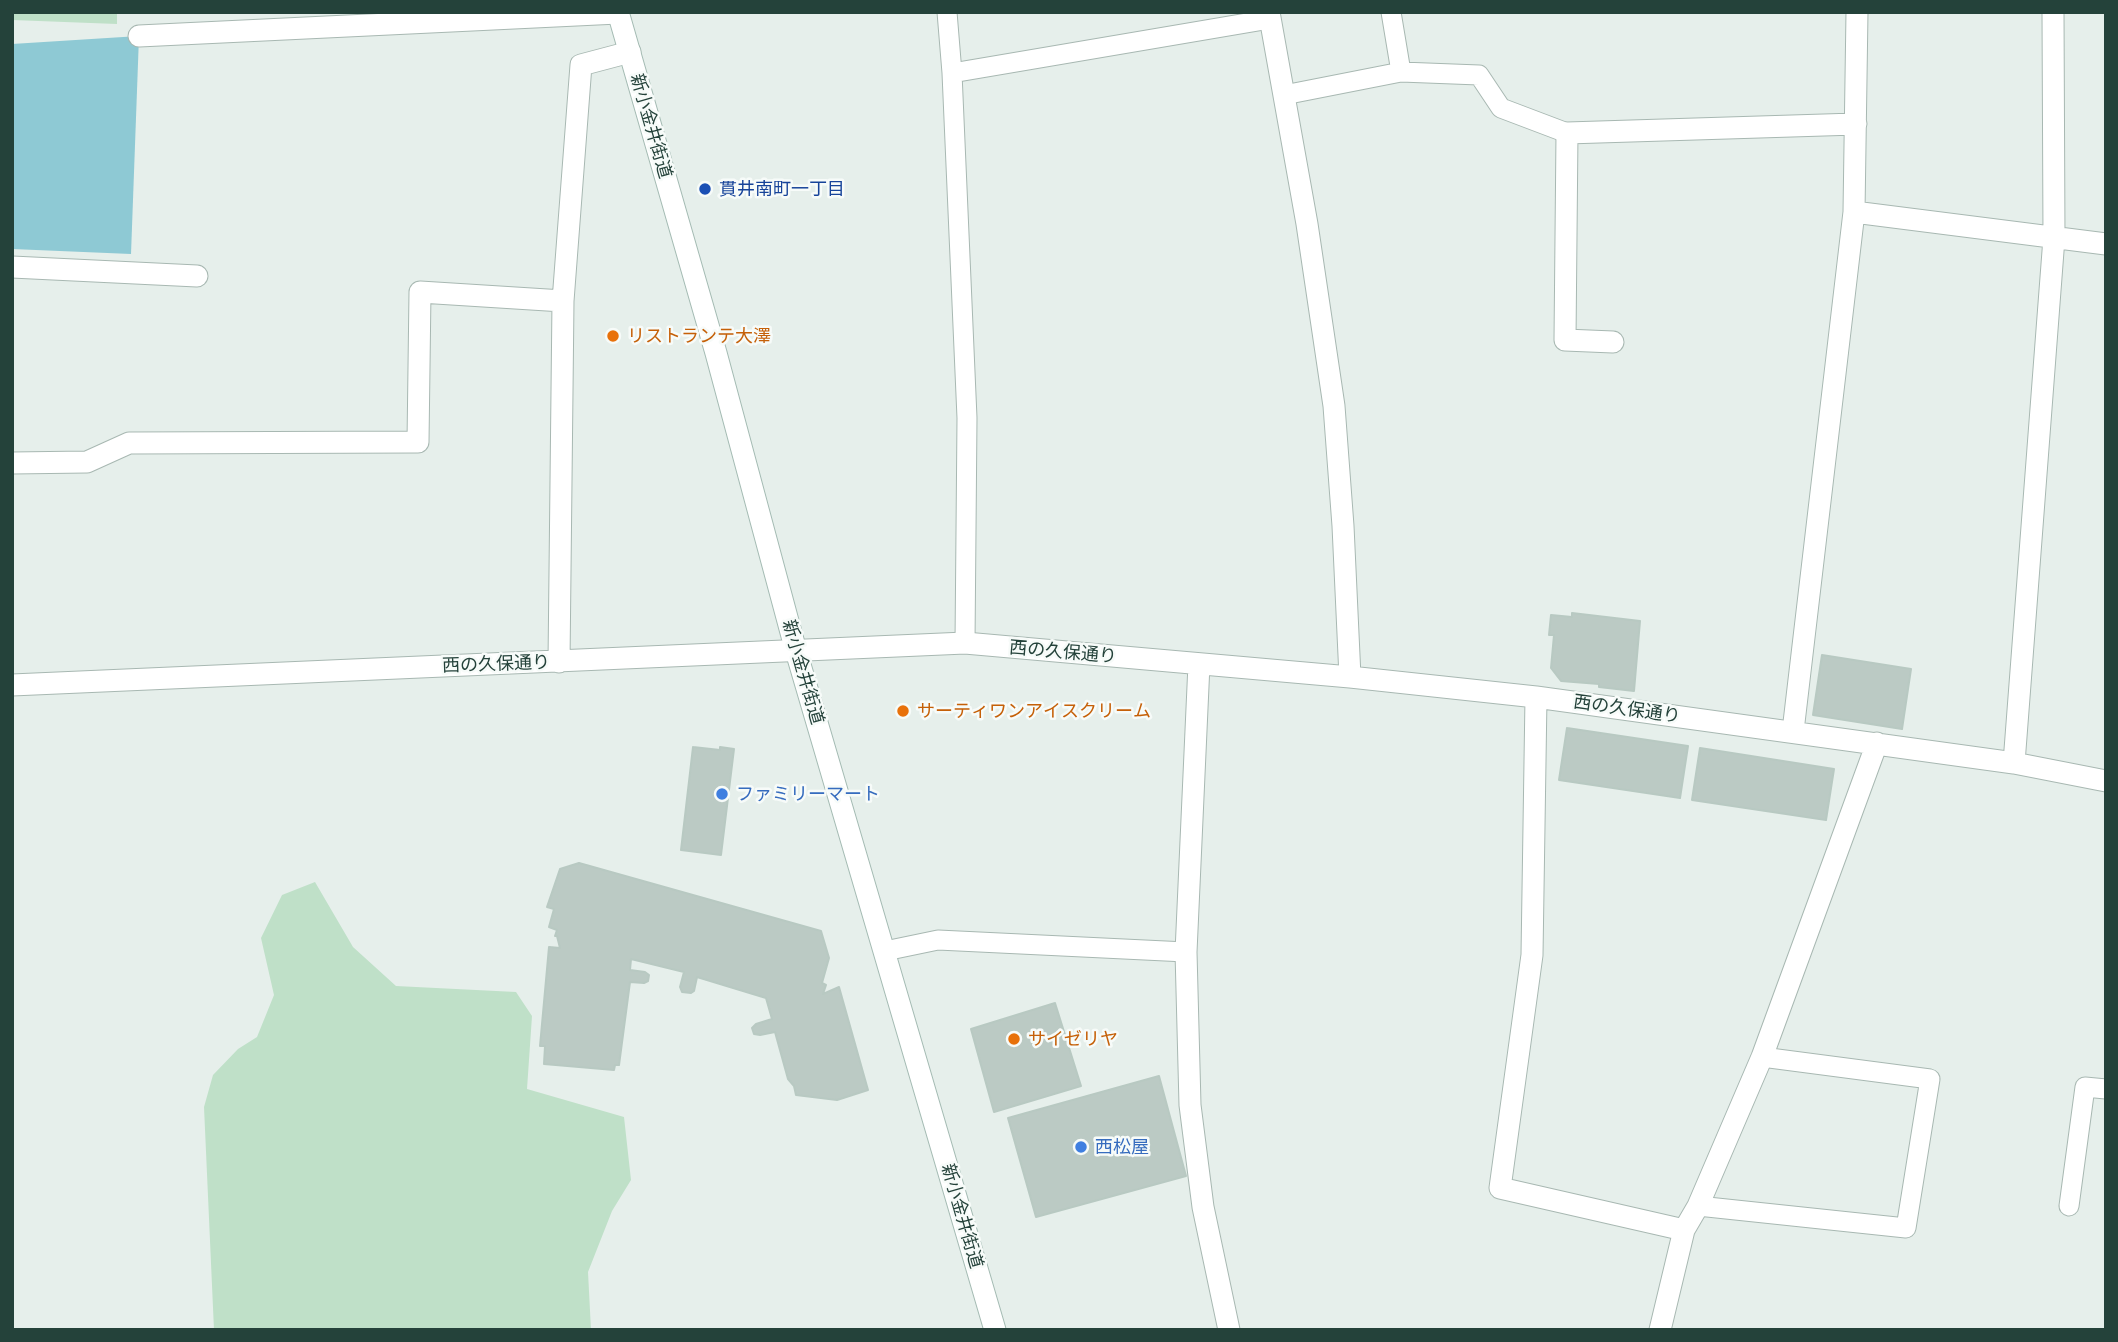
<!DOCTYPE html>
<html>
<head>
<meta charset="utf-8">
<style>
  body { margin:0 }
  #map { position:relative; width:2118px; height:1342px; overflow:hidden; background:#e6efeb; font-family:"Golos Text",sans-serif }
  canvas { display:block }
  .frame { position:absolute; inset:0; border:14px solid #24423a; pointer-events:none }
</style>
</head>
<body>
<div id="map">
<canvas width="2118" height="1342"></canvas>
<div class="frame"></div>
</div>
<script>
const ctx = document.querySelector('canvas').getContext('2d');
ctx.lineJoin = 'round';
function fill(path, color) {
  ctx.fillStyle = color;
  ctx.fill(path, 'evenodd');
}
function toPath(rows) {
  const path = new Path2D();
  for (const r of rows) {
    path.moveTo(r[0], r[1]);
    for (let i = 2; i < r.length; i += 2) path.lineTo(r[i], r[i + 1]);
  }
  return path;
}
function trace(path, color, width, dash) {
  ctx.strokeStyle = color;
  ctx.lineWidth = width;
  ctx.lineCap = dash ? 'butt' : 'round';
  ctx.setLineDash(dash || []);
  ctx.stroke(path);
}
function label(font, color, halo, rows, align = 'center') {
  ctx.font = font + ' "Golos Text","Noto Sans JP",sans-serif';
  ctx.lineWidth = 5;
  ctx.setLineDash([]);
  ctx.textBaseline = 'middle';
  ctx.strokeStyle = halo;
  ctx.fillStyle = color;
  for (const [text, x, y, turn = 0] of rows) {
    ctx.save();
    ctx.translate(x, y);
    ctx.rotate((+turn || 0) * Math.PI / 180);
    ctx.textAlign = isNaN(turn) ? turn : align;
    if (halo) ctx.strokeText(text, 0, 0);
    ctx.fillText(text, 0, 0);
    ctx.restore();
  }
}
const green = toPath([
  [12,12,117,12,117,24,12,20],
  [315,882,353,947,396,986,516,992,532,1016,527,1089,624,1117,631,1180,612,1211,588,1272,591,1330,214,1330,204,1107,213,1075,238,1049,257,1037,274,995,261,938,282,895]
]);
const water = toPath([
  [139,36,131,254,12,249,12,44]
]);
const building = toPath([
  [1572,613,1640,621,1634,691,1599,687,1599,684,1561,681,1551,668,1554,635,1549,635,1551,615,1572,617,1572,613],
  [1822,655,1911,669,1902,729,1813,715,1822,655],
  [1567,728,1688,746,1680,798,1559,780,1567,728],
  [693,747,720,750,720,747,734,749,721,855,681,850,693,747],
  [1700,748,1834,769,1826,820,1692,800,1700,748],
  [579,863,821,931,829,958,822,983,826,985,823,994,839,987,868,1090,837,1100,796,1095,794,1086,788,1079,775,1032,760,1035,754,1034,752,1028,756,1024,772,1019,766,998,697,977,694,991,691,993,682,992,680,987,684,972,631,959,630,970,645,972,649,975,648,981,644,983,630,982,619,1065,615,1065,614,1070,544,1064,545,1046,540,1046,549,947,560,948,557,936,555,936,557,930,549,927,554,909,547,907,560,869,579,863],
  [1055,1003,1081,1086,994,1112,971,1029,1055,1003],
  [1159,1076,1186,1176,1036,1217,1008,1118,1159,1076]
]);
const lane = toPath([
  [947,12,952,73,967,418,965,643],
  [1391,12,1401,72],
  [952,73,1270,19],
  [1284,95,1401,72,1479,75,1501,108,1567,133],
  [885,951,938,940,1186,952],
  [1698,1206,1906,1228,1930,1079,1762,1057],
  [2069,1206,2085,1087,2106,1089]
]);
const street = toPath([
  [1269,12,1307,224,1334,406,1343,526,1350,677],
  [139,36,618,13],
  [1854,212,2106,244],
  [12,267,197,276],
  [1613,342,1565,340,1567,133,1856,124],
  [12,463,87,462,129,443,418,442,420,292,563,301],
  [559,662,563,301,581,65,630,52],
  [1199,664,1186,952,1190,1105,1203,1207,1229,1330],
  [12,685,965,643,1350,677,1536,697,2014,763,2106,781],
  [1536,697,1532,955,1500,1188,1684,1230],
  [1793,731,1854,212,1857,12],
  [2014,763,2054,238,2053,12],
  [1660,1330,1684,1230,1698,1206,1762,1057,1877,743]
]);
const secondary = toPath([
  [618,12,716,353,796,651,995,1330]
]);
const markers = [
  [705,189,7,"#1a4fb4"],
  [613,336,7,"#e8710a"],
  [903,711,7,"#e8710a"],
  [722,794,7,"#3f7fe0"],
  [1014,1039,7,"#e8710a"],
  [1081,1147,7,"#3f7fe0"]
];
const streetNames = [
  ["新小金井街道",651,126,74],
  ["西の久保通り",1063,652,5],
  ["西の久保通り",496,664,-2],
  ["新小金井街道",803,672,74],
  ["西の久保通り",1627,709,8],
  ["新小金井街道",962,1216,74]
];
const transitNames = [
  ["貫井南町一丁目",719,189]
];
const foodNames = [
  ["リストランテ大澤",627,336],
  ["サーティワンアイスクリーム",917,711],
  ["サイゼリヤ",1028,1039]
];
const shopNames = [
  ["ファミリーマート",736,794],
  ["西松屋",1095,1147]
];
fill(green, '#bfe0c8');
fill(water, '#8ec9d4');
fill(building, '#bbcac4');
trace(building, '#b8c9c2', 2);
trace(lane, '#a8b8b2', 21);
trace(street, '#a8b8b2', 23);
trace(secondary, '#a4bbb3', 23);
trace(lane, '#fff', 19);
trace(street, '#fff', 21);
trace(secondary, '#fff', 21);
for (const [x, y, r, color] of markers) {
  const dot = new Path2D();
  dot.arc(x, y, r, 0, 2 * Math.PI);
  ctx.fillStyle = color;
  ctx.fill(dot);
  trace(dot, '#f7fbf9', 2.5);
}
label('18px', '#24423a', '#f7fbf9', streetNames);
label('18px', '#164399', '#f7fbf9', transitNames, 'left');
label('18px', '#c56008', '#f7fbf9', foodNames, 'left');
label('18px', '#366cbe', '#f7fbf9', shopNames, 'left');
</script>
</body>
</html>
